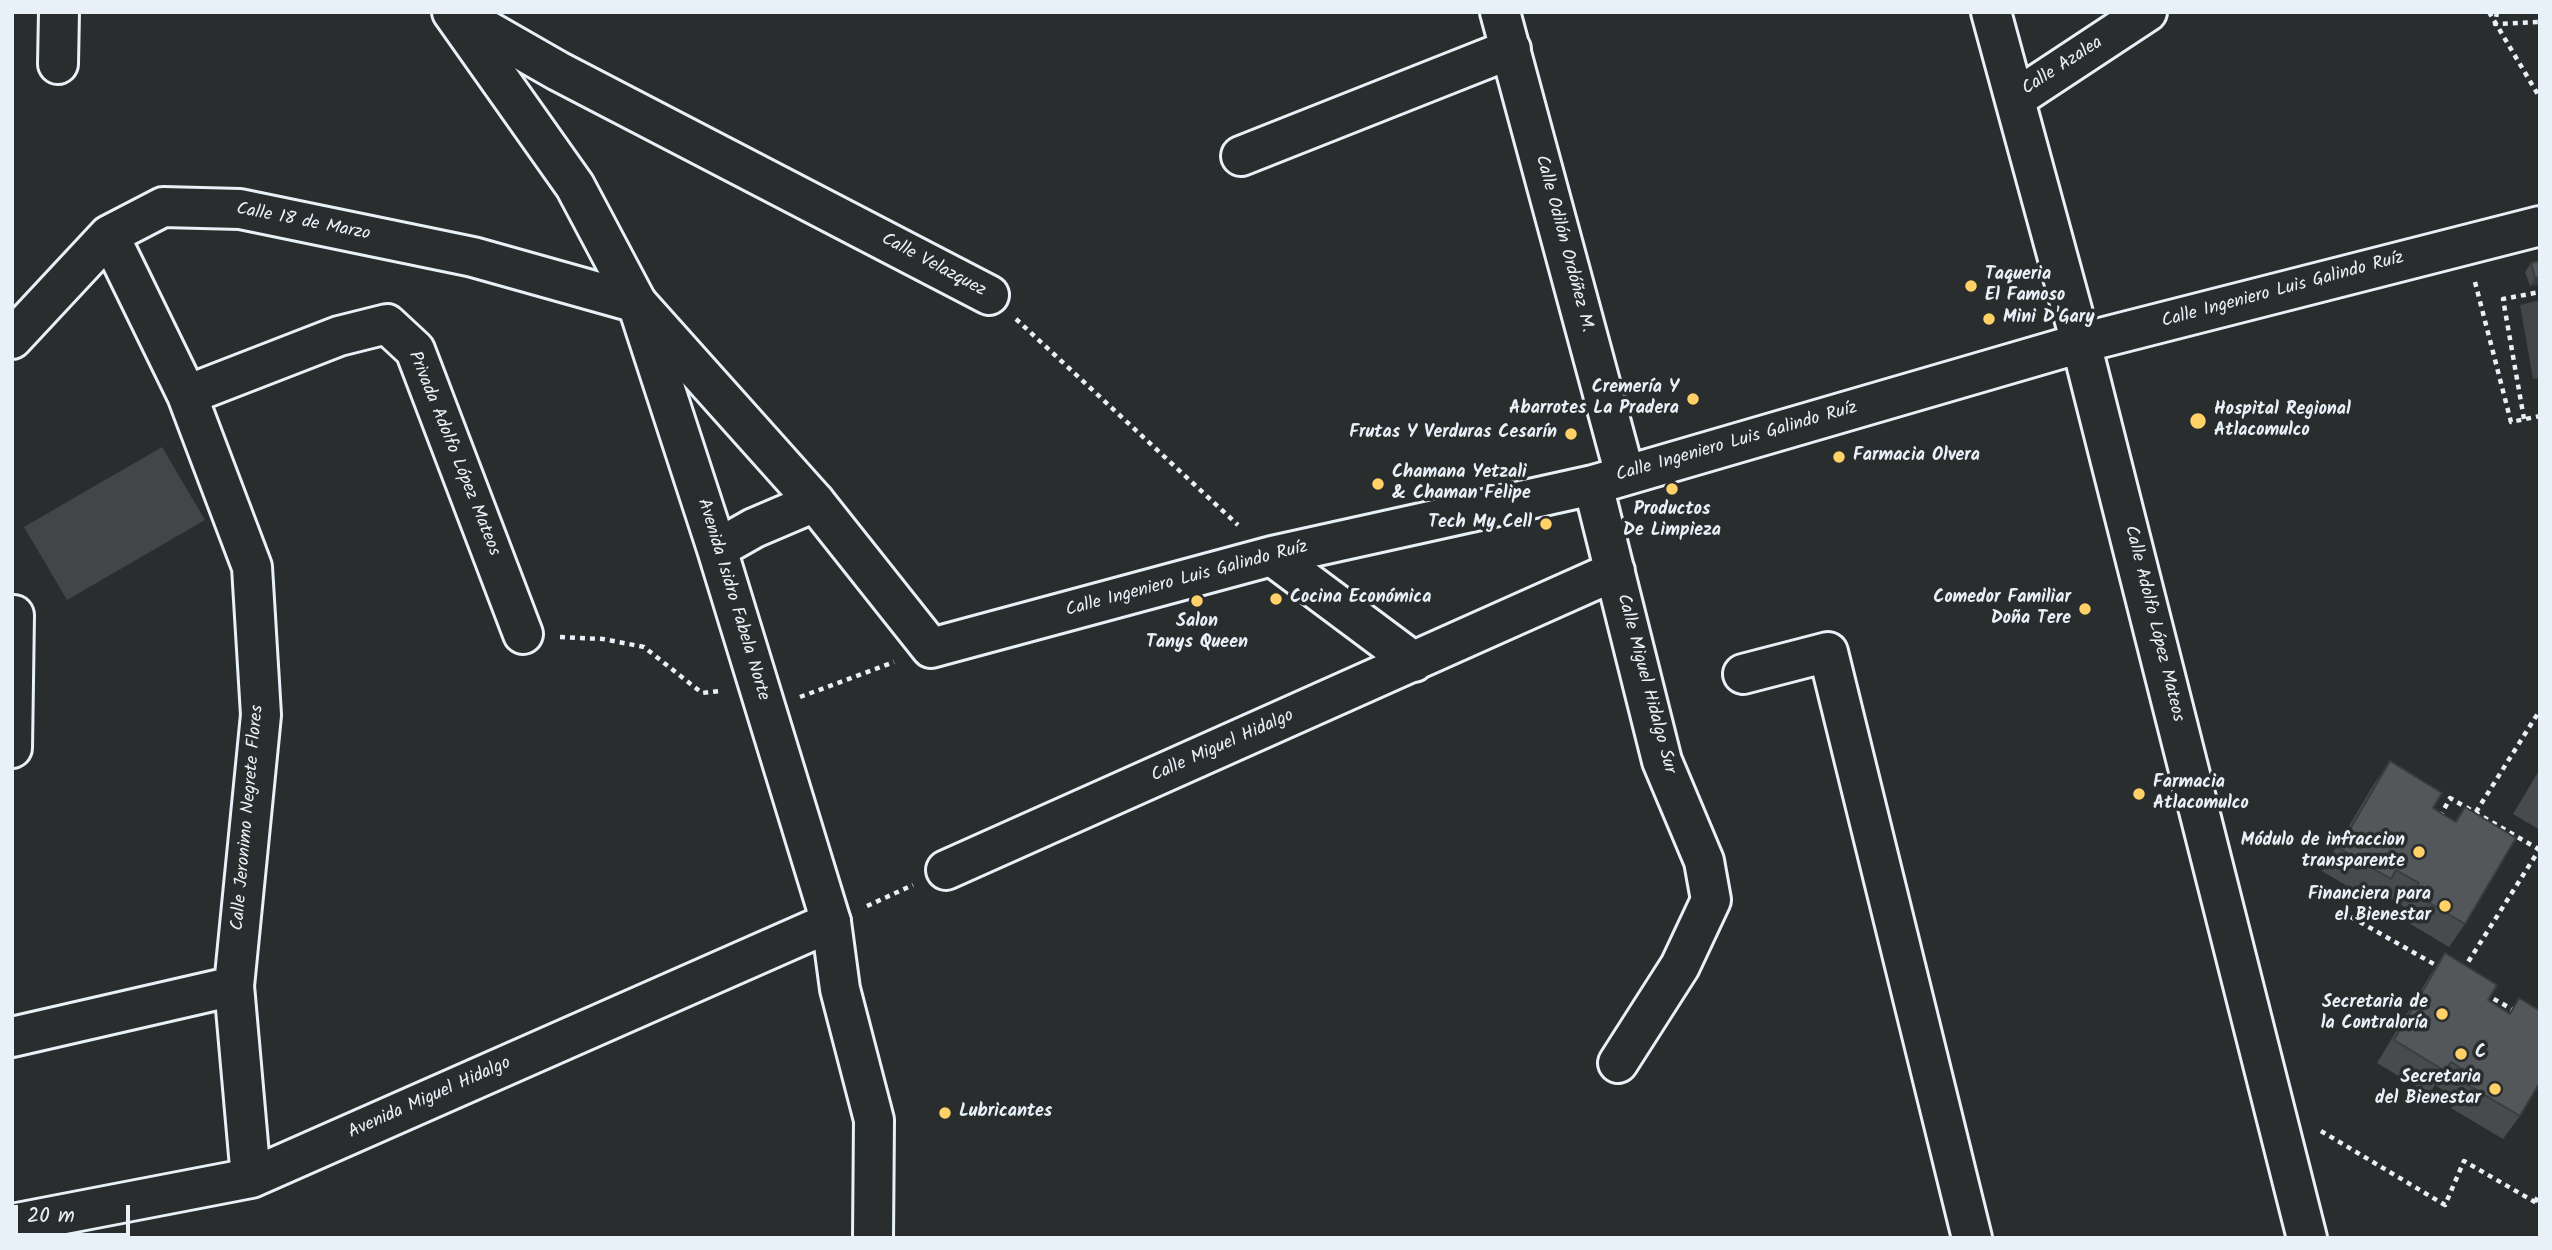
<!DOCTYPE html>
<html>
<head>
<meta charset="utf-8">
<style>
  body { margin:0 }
  #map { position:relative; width:2552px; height:1250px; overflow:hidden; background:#2a2d2e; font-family:Kalam,sans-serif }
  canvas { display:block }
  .frame { position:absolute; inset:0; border:14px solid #e8f1f8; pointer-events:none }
  .scale { position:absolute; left:14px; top:1205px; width:116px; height:32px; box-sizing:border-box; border:4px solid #e8f1f8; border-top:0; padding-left:9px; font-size:21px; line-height:24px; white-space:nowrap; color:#e8f1f8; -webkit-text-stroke:5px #2a2d2e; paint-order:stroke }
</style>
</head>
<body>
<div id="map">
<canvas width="2552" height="1250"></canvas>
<div class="frame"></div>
<div class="scale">20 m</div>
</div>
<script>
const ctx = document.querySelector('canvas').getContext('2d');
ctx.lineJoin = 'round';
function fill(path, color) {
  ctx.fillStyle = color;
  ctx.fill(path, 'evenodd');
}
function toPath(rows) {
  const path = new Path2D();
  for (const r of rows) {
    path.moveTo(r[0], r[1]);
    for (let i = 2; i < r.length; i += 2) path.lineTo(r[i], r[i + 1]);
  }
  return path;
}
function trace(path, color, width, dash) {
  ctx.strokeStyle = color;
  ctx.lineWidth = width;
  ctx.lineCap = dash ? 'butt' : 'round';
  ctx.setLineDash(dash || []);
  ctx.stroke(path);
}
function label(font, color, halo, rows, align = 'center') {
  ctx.font = font + ' Kalam,sans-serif';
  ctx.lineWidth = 7;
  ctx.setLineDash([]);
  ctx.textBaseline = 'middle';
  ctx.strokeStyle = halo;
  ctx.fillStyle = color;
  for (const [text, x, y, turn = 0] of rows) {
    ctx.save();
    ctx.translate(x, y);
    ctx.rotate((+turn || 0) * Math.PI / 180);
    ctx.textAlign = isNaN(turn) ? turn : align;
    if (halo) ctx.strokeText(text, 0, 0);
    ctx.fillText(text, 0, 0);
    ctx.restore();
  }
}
const green = toPath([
  [2540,300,2540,378,2533,379,2520,305],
  [162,447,205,520,67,600,24,527]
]);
const path = toPath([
  [2489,12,2540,98],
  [2497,12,2495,24,2540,22],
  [2475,282,2511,422,2540,416],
  [1016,319,1238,525],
  [2524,419,2503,299,2540,292],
  [560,637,603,639,644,647,702,693,720,691],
  [800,697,894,662],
  [2476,812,2540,710],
  [2440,817,2450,798,2540,850],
  [867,906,913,885],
  [2351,917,2441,968],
  [2463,970,2539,850],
  [2485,994,2517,1012],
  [2321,1131,2445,1205,2464,1161,2540,1205],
  [2535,1202,2540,1193]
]);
const minor = toPath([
  [455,12,558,71,989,295],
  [1500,12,1625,475],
  [1991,12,2081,343,2307,1238],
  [58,64,59,12],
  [2015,99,2147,12],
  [1241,156,1511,49],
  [109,235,187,395,252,567,261,715,234,986,251,1178],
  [12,339,109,235,163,207,240,209,473,257,637,303,815,502,931,648,1272,556,1593,485,2081,343,2540,226],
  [187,395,339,336,387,324,415,350,523,634],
  [1593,485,1662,761,1704,861,1711,900,1680,966,1618,1063],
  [1272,556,1414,662],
  [1743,674,1828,652,1972,1238],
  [12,748,14,615],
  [946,870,1615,571],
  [12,1037,234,986],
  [12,1224,251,1178,831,922]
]);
const secondary = toPath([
  [452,12,575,186,637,303,717,549,831,922,840,989,874,1120,873,1238],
  [717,549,754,528,815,502]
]);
const wall = toPath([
  [2540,261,2540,284,2530,286,2525,272,2531,263],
  [2390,761,2433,808,2455,821,2465,807,2465,924,2449,947,2397,916,2403,906,2381,893,2374,902,2322,871,2374,784],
  [2540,769,2540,830,2513,814],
  [2445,953,2488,1000,2509,1013,2519,998,2520,1116,2503,1139,2451,1108,2457,1099,2435,1085,2429,1094,2377,1063,2429,977]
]);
const shadedWall = toPath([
  [2540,277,2540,284,2530,286,2535,278]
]);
const building = toPath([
  [2540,261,2540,277,2535,278,2531,263,2540,261],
  [2390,761,2442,793,2433,808,2444,815,2456,822,2465,807,2516,838,2465,924,2413,893,2419,883,2396,870,2391,879,2339,848,2390,761],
  [2445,953,2497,985,2488,1000,2510,1014,2519,998,2540,1011,2540,1082,2520,1116,2468,1085,2473,1076,2451,1062,2445,1071,2394,1040,2445,953]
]);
const markers = [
  [1971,286,7,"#ffd166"],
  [1989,319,7,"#ffd166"],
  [1693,399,7,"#ffd166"],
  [2198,421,9,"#ffd166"],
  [1571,434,7,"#ffd166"],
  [1839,457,7,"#ffd166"],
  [1378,484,7,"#ffd166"],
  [1672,489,7,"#ffd166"],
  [1546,524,7,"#ffd166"],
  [1276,599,7,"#ffd166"],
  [1197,601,7,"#ffd166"],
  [2085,609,7,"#ffd166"],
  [2139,794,7,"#ffd166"],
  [2419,852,7,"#ffd166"],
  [2445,906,7,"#ffd166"],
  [2442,1014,7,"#ffd166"],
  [2461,1054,7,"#ffd166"],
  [2495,1089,7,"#ffd166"],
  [945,1113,7,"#ffd166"]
];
const streetNames = [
  ["Calle Azalea",2063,67,-33],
  ["Calle 18 de Marzo",303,223,11],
  ["Calle Odilón Ordóñez M.",1563,244,75],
  ["Calle Velazquez",933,266,28],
  ["Calle Ingeniero Luis Galindo Ruíz",2283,291,-15],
  ["Calle Ingeniero Luis Galindo Ruíz",1737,443,-16],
  ["Privada Adolfo López Mateos",453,454,68],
  ["Calle Ingeniero Luis Galindo Ruíz",1187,580,-15],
  ["Avenida Isidro Fabela Norte",732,600,73],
  ["Calle Adolfo López Mateos",2153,624,76],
  ["Calle Miguel Hidalgo Sur",1645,684,75],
  ["Calle Miguel Hidalgo",1223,747,-24],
  ["Calle Jeronimo Negrete Flores",249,818,-85],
  ["Avenida Miguel Hidalgo",430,1099,-24]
];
const poiNames = [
  ["Taqueria",1985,276],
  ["El Famoso",1985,297],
  ["Mini D'Gary",2003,319],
  ["Cremería Y",1679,389,"right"],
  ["Abarrotes La Pradera",1679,410,"right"],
  ["Hospital Regional",2214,411],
  ["Atlacomulco",2214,432],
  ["Frutas Y Verduras Cesarín",1557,434,"right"],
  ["Farmacia Olvera",1853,457],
  ["Chamana Yetzali",1392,474],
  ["& Chaman Felipe",1392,495],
  ["Productos",1672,511,"center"],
  ["De Limpieza",1672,532,"center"],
  ["Tech My Cell",1532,524,"right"],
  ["Cocina Económica",1290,599],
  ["Comedor Familiar",2071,599,"right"],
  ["Doña Tere",2071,620,"right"],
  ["Salon",1197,623,"center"],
  ["Tanys Queen",1197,644,"center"],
  ["Farmacia",2153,784],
  ["Atlacomulco",2153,805],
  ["Módulo de infraccion",2405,842,"right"],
  ["transparente",2405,863,"right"],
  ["Financiera para",2431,896,"right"],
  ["el Bienestar",2431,917,"right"],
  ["Secretaria de",2428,1004,"right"],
  ["la Contraloría",2428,1025,"right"],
  ["C",2475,1054],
  ["Secretaria",2481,1079,"right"],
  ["del Bienestar",2481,1100,"right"],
  ["Lubricantes",959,1113]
];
fill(green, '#424648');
trace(minor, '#e8f1f8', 44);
trace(secondary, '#e8f1f8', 44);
trace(path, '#e8f1f8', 4.5, [5, 5]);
trace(minor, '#2a2d2e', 38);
trace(secondary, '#2a2d2e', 38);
fill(wall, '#474b4d');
fill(shadedWall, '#3a3d3e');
fill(building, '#535759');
trace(building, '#3a3d3e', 2);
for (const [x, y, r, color] of markers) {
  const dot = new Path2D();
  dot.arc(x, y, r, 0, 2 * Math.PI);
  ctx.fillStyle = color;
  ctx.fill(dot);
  trace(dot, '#2a2d2e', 2.5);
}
label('18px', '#e8f1f8', '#2a2d2e', streetNames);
label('bold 18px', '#e8f1f8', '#2a2d2e', poiNames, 'left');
</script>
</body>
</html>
